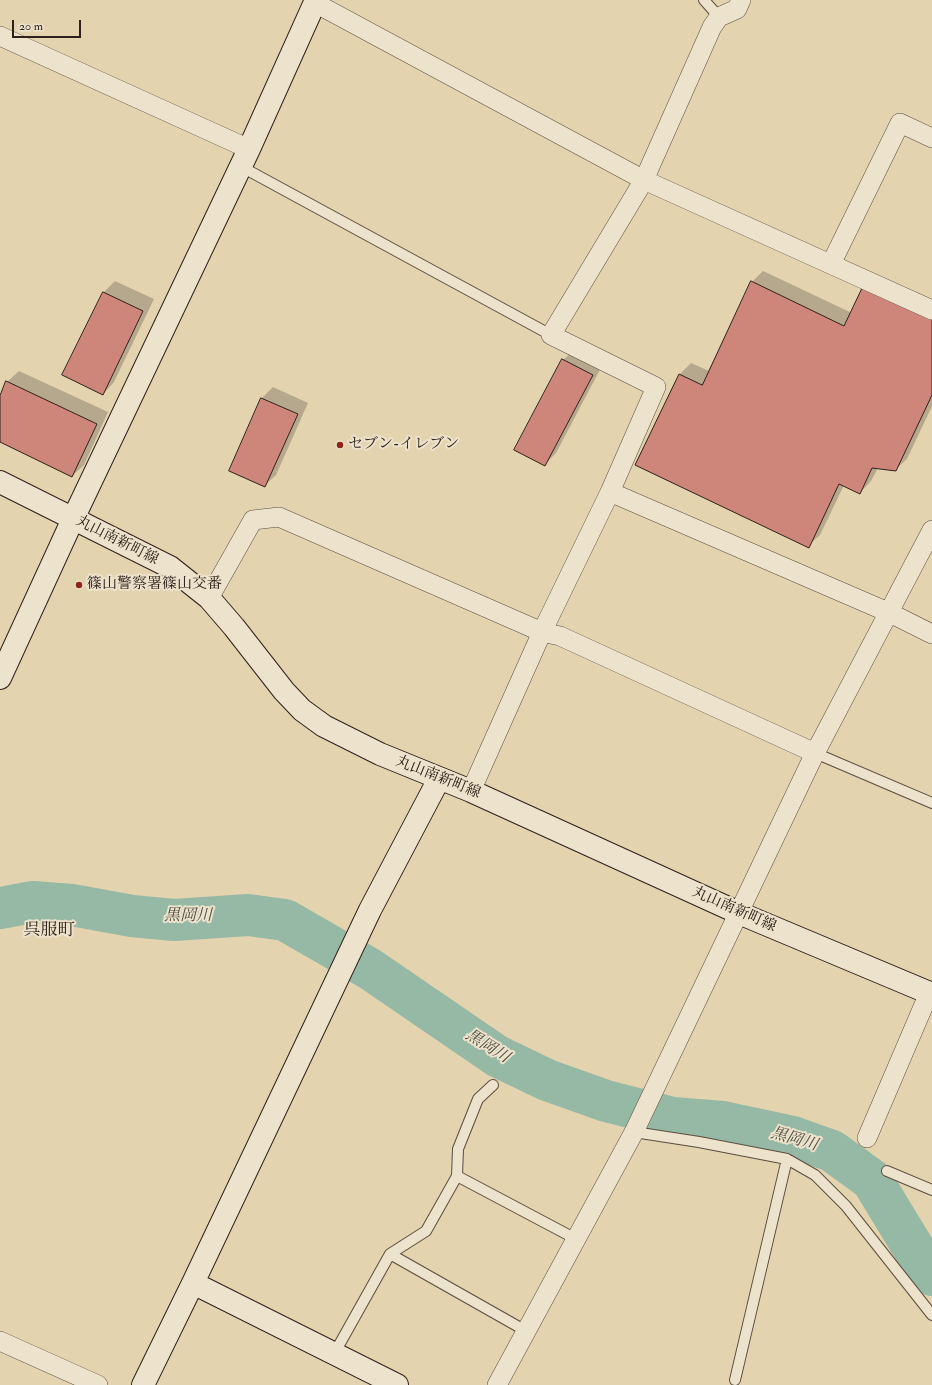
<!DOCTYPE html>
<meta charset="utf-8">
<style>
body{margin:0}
#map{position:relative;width:932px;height:1385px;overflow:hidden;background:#e3d3af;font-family:"IM FELL Double Pica",serif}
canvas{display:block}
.scale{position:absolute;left:12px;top:20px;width:69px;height:18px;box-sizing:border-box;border:2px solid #2e201a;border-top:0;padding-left:5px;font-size:12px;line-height:14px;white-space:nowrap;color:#2e201a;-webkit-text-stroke:3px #ede2cb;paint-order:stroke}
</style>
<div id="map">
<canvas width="932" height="1385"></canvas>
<div class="scale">20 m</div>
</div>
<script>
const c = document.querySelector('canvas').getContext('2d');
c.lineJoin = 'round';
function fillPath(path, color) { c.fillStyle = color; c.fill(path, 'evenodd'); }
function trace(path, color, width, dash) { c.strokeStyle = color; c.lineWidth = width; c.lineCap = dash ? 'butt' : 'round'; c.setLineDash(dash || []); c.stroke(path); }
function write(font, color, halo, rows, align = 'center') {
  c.font = font + ' "IM FELL Double Pica","Noto Serif JP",serif'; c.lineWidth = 4; c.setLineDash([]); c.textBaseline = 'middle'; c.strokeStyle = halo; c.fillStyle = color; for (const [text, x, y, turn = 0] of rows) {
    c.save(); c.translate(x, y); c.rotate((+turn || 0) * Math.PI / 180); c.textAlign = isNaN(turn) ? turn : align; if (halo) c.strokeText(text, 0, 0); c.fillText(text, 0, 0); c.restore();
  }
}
fillPath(new Path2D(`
 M763 271 852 313 932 303V406L907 459 895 470 878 468 871 481 860 493 844 485 820 535 808 546 637 464 680 374 691 363 709 371 752 282Z
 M115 281 154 299 114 382 103 394 64 375 104 292Z
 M575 349 603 364 556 453 544 465 563 360Z
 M19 371 108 412 84 465 72 476 0 441V399L7 382Z
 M273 387 308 403 276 475 264 486 262 398Z`), '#0003');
trace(new Path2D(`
 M0 908 33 902 72 905 132 916 174 920 248 915 285 920 370 969 497 1056 547 1080 606 1101 673 1118 723 1122 793 1137 832 1151 872 1180 923 1264 932 1275`), '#96b9a6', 42);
const building = new Path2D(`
 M751 281 844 326 863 286 932 319V395L896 471 872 468 860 494 839 484 809 548 635 465 679 374 702 385Z
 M103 292 143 311 103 395 62 375Z
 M562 359 593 375 545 466 514 450Z
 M6 381 97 424 72 477 0 442V396Z
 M261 398 298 414 265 487 229 471Z`);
fillPath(building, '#cf867a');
trace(building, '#2e201a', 1);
const lane = new Path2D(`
 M704 0 719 17
 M240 166 551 335
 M815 753 932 803
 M634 1132 699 1142 787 1159 815 1175 846 1206 932 1315
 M887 1171 932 1190
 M457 1176 576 1239
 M390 1254 526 1331
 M334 1354 390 1254 426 1231 457 1176 458 1149 478 1099 493 1085
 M735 1380 787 1159`);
const street = new Path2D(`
 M315 3 644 180 932 310
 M0 36 249 149
 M831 264 900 123 932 138
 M610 492 890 613 932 634
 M209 598 253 520 279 517 542 632 560 636 815 753
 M471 791 542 632 610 492 656 387 551 335 644 180 712 27 719 17 737 9 741 0
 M867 1138 929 993
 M0 1341 98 1385
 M497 1385 634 1132 815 753 932 530`);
const secondary = new Path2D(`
 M0 482 170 567 209 598 234 627 284 691 302 710 324 726 380 754 471 791 739 913 932 994
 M0 678 73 519 249 149 316 0
 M193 1283 397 1385
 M143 1385 193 1283 370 910 439 779`);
trace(lane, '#5b4d3f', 12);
trace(street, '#5b4d3f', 20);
trace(secondary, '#2e201a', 24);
trace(lane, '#ede2cb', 10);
trace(street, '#ede2cb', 19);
trace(secondary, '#ede2cb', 22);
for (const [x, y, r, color] of [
 [340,445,4,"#8f2418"],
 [79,585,4,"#8f2418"]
]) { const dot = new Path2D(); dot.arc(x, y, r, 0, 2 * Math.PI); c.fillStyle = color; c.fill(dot); trace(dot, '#ede2cb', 1.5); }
write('15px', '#2e201a', '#ede2cb', [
 ["セブン-イレブン",348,445],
 ["篠山警察署篠山交番",87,585]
], 'left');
write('15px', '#2e201a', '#ede2cb', [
 ["丸山南新町線",117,541,27],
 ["丸山南新町線",438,778,22],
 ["丸山南新町線",734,910,24]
]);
write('italic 16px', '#4d4e44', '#ede2cb', [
 ["黒岡川",188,917],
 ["黒岡川",487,1047,32],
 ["黒岡川",794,1140,16]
]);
write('17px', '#2e201a', '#ede2cb', [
 ["呉服町",49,931]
]);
</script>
